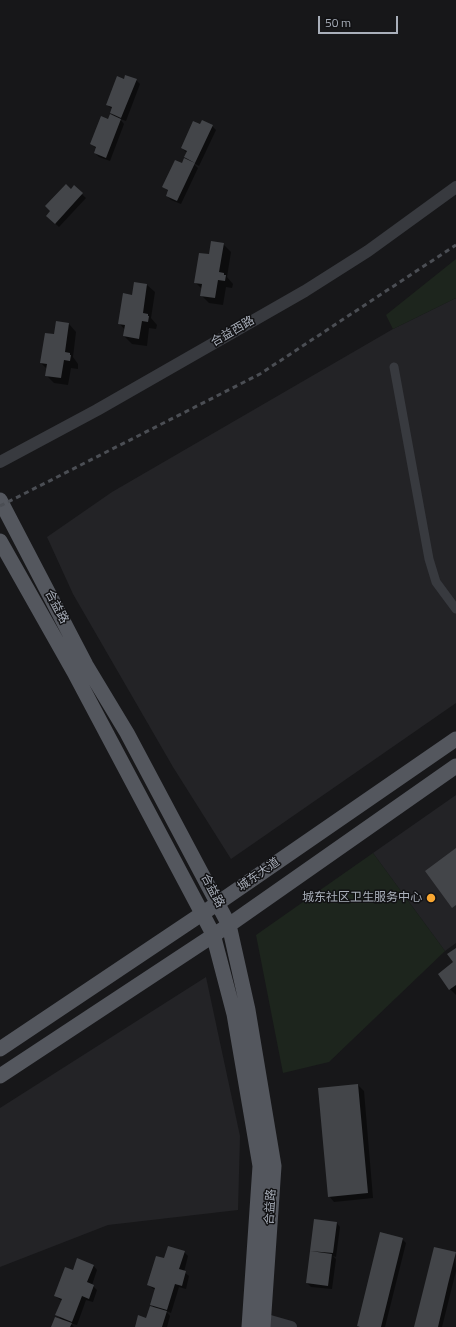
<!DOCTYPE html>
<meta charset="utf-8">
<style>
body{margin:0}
#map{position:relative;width:456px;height:1327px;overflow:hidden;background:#171719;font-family:"Titillium Web",sans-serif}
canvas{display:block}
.scale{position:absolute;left:318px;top:16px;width:80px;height:18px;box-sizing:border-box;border:2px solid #a9afba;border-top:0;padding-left:5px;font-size:12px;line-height:14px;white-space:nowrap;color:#a9afba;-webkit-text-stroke:3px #121214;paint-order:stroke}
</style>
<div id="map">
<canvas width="456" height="1327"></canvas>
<div class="scale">50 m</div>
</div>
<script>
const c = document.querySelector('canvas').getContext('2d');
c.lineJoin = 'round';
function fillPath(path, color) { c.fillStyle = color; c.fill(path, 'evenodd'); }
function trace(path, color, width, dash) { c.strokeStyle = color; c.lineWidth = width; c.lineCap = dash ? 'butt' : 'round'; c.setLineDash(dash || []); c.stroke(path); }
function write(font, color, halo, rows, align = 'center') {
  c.font = font + ' "Titillium Web","Noto Sans SC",sans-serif'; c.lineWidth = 3; c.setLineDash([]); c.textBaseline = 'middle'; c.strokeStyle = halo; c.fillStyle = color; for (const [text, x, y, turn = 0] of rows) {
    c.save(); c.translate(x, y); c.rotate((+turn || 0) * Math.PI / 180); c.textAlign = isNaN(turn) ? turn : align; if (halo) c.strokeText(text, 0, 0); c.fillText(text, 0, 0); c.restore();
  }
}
fillPath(new Path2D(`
 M456 298V703L231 859 173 767 73 594 47 537 112 492 393 329Z
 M456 795V943L445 951 373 853Z
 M206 977 240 1136 238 1210 108 1225 0 1267V1108Z`), '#232326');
fillPath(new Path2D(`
 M456 259V298L393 329 386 315Z
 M373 853 445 951 329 1062 283 1073 256 935Z`), '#1d251d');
fillPath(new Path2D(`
 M124 80H136L140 84 126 121 120 119 124 124 110 161 99 157 95 153 97 149 91 144 108 120 116 118 111 113 112 109 107 105Z
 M200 125 212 126 216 130 199 166 193 163 198 168 181 204 171 200 167 196 169 192 164 187 182 164 190 162 185 157 187 153 182 148Z
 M74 187 86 198 59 227 47 216Z
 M223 244 231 252 227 277 233 284 232 288 226 287 223 305 209 303 201 295 202 289 195 282 209 255Z
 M147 285 155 292 151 318 157 325 156 329 149 328 147 346 132 344 124 336 125 330 119 323 133 296Z
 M69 324 76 332 73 357 78 364V369L71 368 68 385 54 383 46 375 47 369 41 363 55 336Z
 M456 949V995L450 989Z
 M358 1085 364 1091 373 1198 334 1202 329 1196Z
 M336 1222 340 1227 336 1257 333 1256 336 1259 332 1289 311 1287 307 1283 314 1253 311 1250Z
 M402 1239 406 1243 385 1327H359L358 1326Z
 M184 1252 188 1256 184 1272 189 1276 186 1289 179 1287 171 1313 166 1311 170 1316 167 1327H136L147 1319 155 1309 151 1304 155 1290 148 1285 165 1259Z
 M455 1253 456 1271 442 1327H415Z
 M93 1265 97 1270 92 1285 97 1290 93 1302 86 1300 77 1325 70 1323 74 1327H52L62 1320 57 1315 62 1301 55 1296 74 1271Z`), '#0007');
fillPath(new Path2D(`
 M125 75 137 79 121 118 110 113 112 107 106 105 117 76 124 79Z
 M110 114 121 119 106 158 94 153 96 147 90 144 101 116 108 119Z
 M202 120 213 125 195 163 184 157 187 151 181 148 193 121 200 124Z
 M184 158 195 163 177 201 166 196 168 190 162 187 175 160 182 163Z
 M66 184 71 189 74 185 83 193 55 224 46 216 50 211 45 206Z
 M211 241 224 243 219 272 224 273V275H226L225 281 218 280 215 298 200 296 202 284 194 283 199 253 209 254Z
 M134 282 147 284 143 313 148 314V316H149L148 322 142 321 139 339 123 336 125 325 118 324 123 293 132 295Z
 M56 321 69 323 65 352 70 353V355H71L70 361 64 360 61 378 45 376 47 364 40 363 45 333 54 334Z
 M456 848V905L452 908 425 871Z
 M456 948V985L449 990 438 974 453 962 447 954Z
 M358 1084 368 1193 328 1197 318 1088Z
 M314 1219 337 1222 333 1253 310 1251Z
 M380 1232 403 1238 381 1327H360L357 1326Z
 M168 1246 185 1251 179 1269 186 1271 182 1286 175 1284 167 1310 150 1305 155 1288 147 1285 156 1256 164 1258Z
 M434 1247 456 1252 448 1284 438 1327H414Z
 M310 1251 332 1254 328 1286 306 1283Z
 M77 1258 94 1265 87 1282 94 1285 89 1299 82 1296 72 1322 55 1315 62 1299 54 1296 65 1267 73 1270Z
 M150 1306 167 1311 162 1327H135L138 1315 146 1318Z
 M55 1317 72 1323 70 1327H51Z`), '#434549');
trace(new Path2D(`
 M394 367 429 559 436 582 456 609`), '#383a3f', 9);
trace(new Path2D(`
 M0 462 97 410 305 291 368 251 456 187
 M256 1317 291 1327`), '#383a3f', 12);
trace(new Path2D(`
 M0 500 86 665 127 733 229 925 248 1010 274 1166 263 1327
 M0 541 74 672 213 934 234 1014 260 1166 249 1327
 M0 1049 218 903 456 739
 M0 1076 229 925 456 766`), '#54575e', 15);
trace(new Path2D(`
 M0 506 260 374 456 245`), '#4b4e54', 3, [5, 4]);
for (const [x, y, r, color] of [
 [431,898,5,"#f8a631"]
]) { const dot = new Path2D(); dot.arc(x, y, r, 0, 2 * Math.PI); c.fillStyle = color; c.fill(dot); trace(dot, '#121214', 1.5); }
write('12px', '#a9afba', '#121214', [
 ["合益西路",233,332,-30],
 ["合益路",56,607,62],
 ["城东大道",259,875,-35],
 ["合益路",212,891,62],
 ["合益路",271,1207,-86]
]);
write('12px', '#a9afba', '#121214', [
 ["城东社区卫生服务中心",422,898]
], 'right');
</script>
